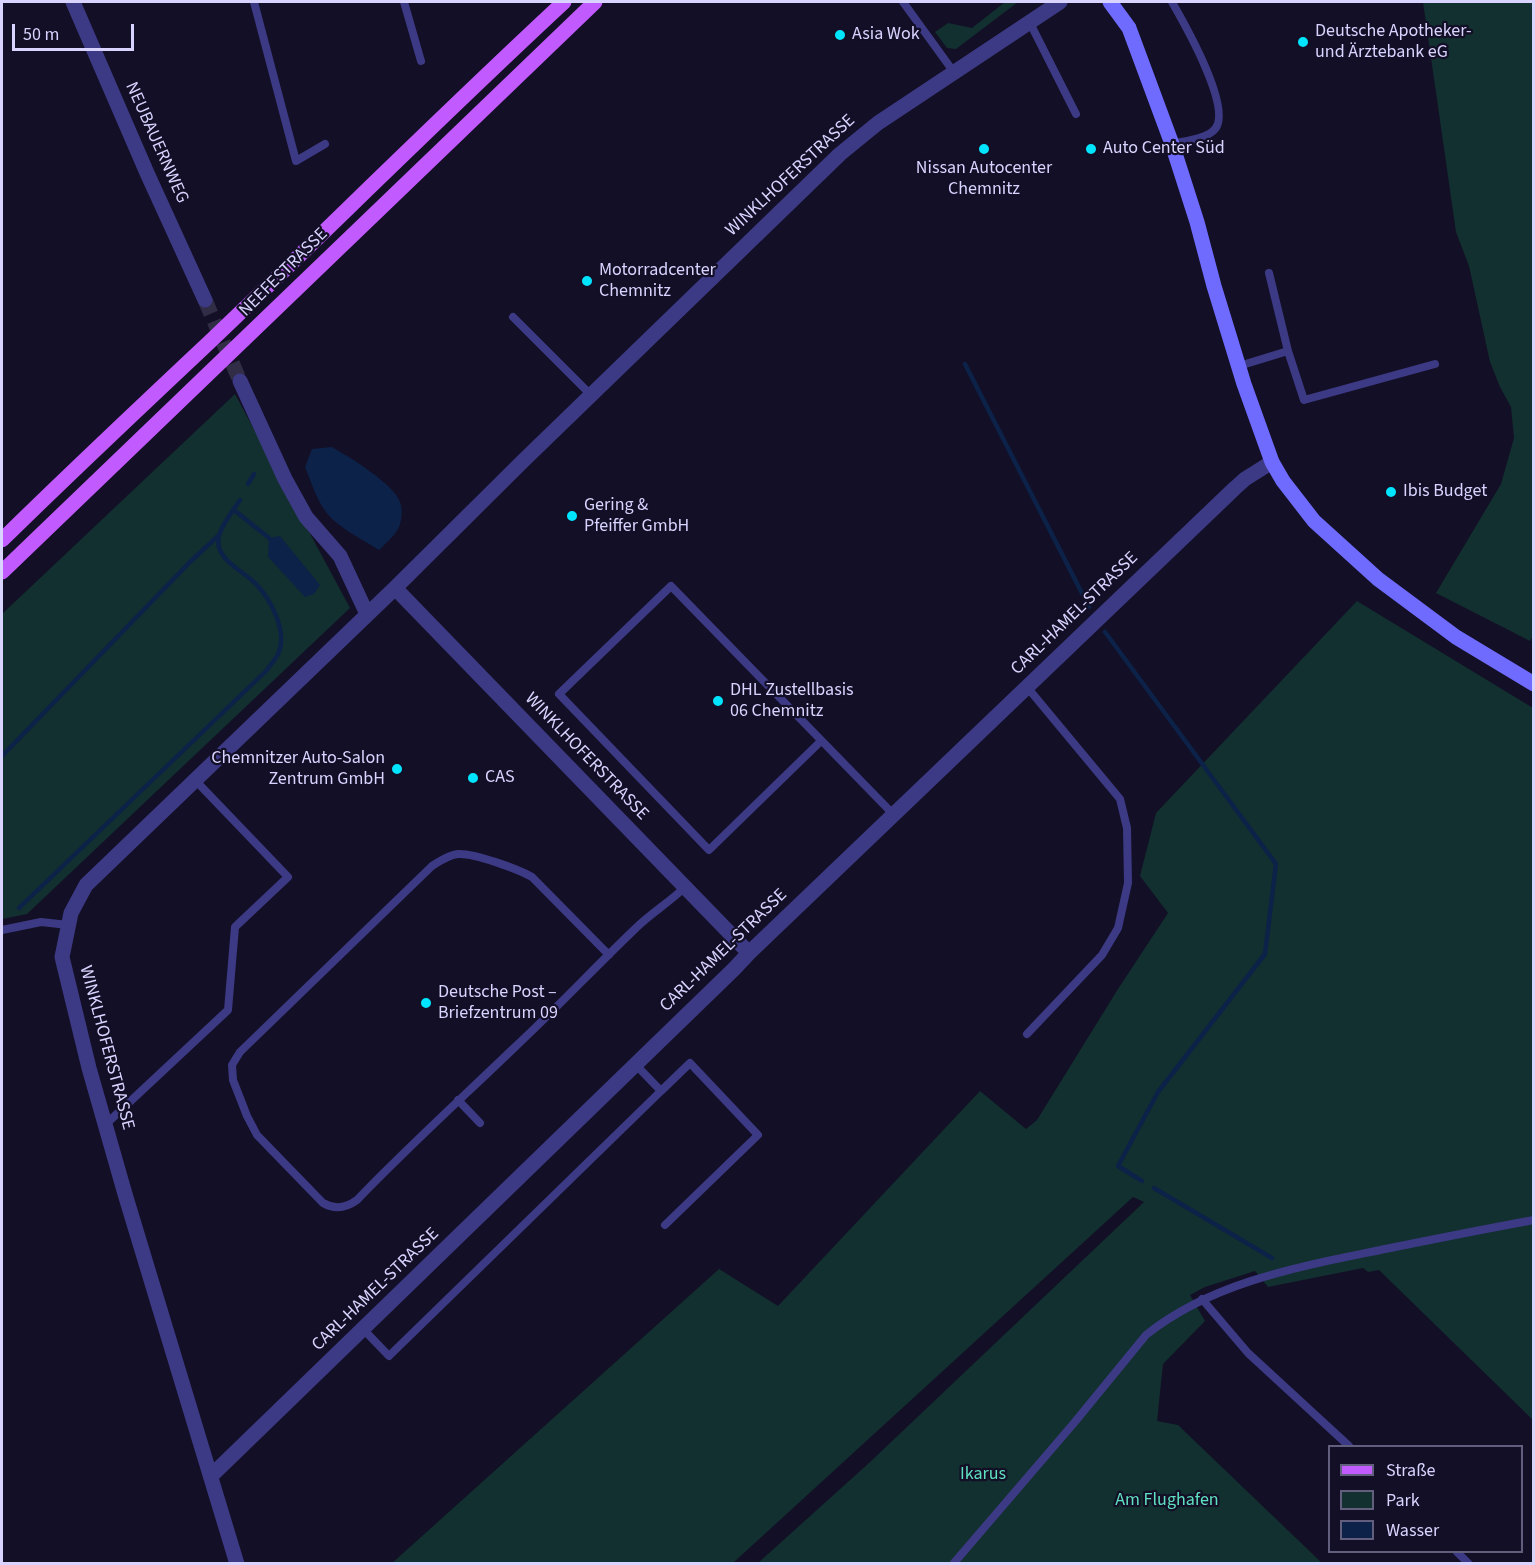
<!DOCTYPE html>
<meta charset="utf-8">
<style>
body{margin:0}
#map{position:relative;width:1535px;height:1565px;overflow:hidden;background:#130f26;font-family:"Source Sans 3",sans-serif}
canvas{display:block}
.frame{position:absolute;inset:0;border:3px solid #d9d4ff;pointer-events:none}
.legend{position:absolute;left:1328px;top:1445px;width:195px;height:108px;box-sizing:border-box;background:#130f26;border:2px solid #625e7d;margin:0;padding:8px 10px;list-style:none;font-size:18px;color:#d9d4ff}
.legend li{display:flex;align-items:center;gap:12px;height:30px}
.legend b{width:30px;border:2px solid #625e7d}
.scale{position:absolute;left:12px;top:24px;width:122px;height:27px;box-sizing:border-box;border:3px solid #d9d4ff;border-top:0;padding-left:8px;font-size:18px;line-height:21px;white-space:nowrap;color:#d9d4ff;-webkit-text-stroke:4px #130f26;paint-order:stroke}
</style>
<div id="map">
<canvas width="1535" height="1565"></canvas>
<div class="frame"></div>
<ul class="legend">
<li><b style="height:8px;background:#c25bff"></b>Straße</li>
<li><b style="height:16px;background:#12302f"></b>Park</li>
<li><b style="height:16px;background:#0c2248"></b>Wasser</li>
</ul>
<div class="scale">50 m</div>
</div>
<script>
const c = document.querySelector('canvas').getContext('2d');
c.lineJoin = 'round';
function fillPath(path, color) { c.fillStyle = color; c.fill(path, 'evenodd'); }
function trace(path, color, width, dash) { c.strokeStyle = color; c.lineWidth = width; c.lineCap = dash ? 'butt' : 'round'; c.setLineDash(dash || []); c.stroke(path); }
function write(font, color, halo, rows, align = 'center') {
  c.font = font + ' "Source Sans 3",sans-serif'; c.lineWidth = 4.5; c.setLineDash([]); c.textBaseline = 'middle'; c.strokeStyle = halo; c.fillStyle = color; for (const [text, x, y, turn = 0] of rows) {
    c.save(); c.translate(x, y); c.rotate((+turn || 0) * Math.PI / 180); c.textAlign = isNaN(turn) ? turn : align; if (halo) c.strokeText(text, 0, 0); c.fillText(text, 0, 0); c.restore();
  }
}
fillPath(new Path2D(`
 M1005 2H1018L956 49 947 48 935 32 948 23 972 28Z
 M1423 2H1533L1534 634 1530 641 1436 593 1501 484 1514 438 1511 407 1500 387 1490 362 1469 266 1456 232Z
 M235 394 350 608 27 914 2 919V614Z
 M1357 601 1533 708V1420L1379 1270 1368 1272 1363 1268 1268 1287 1255 1271 1205 1287 1190 1295 1205 1321 1163 1364 1157 1421 1178 1425 1322 1563H758L869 1463 1144 1202 1133 1197 733 1563 391 1564 719 1269 778 1306 980 1091 1026 1129 1037 1120 1118 989 1168 913 1140 876 1156 813Z`), '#12302f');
fillPath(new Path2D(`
 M332 447C348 456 394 484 400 502 402 506 402 516 401 520 399 533 388 541 379 550 363 540 345 531 331 518 318 505 312 484 305 467L312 449Z
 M280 536 320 585 314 594 305 597 268 557 269 538Z`), '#0c2248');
trace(new Path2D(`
 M965 364 1089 607
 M248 484 254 474
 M234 510 269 538
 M1105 632 1276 864 1265 954 1158 1092 1118 1166 1142 1181
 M2 756 190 562 218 536
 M19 908 266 671C270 665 277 658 279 652 287 630 271 600 256 584 244 571 213 559 219 536 221 526 234 509 240 500
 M1154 1188 1272 1258`), '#0c2248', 4.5);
trace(new Path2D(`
 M205 300 240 381`), '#312d47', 15, [15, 8]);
trace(new Path2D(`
 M254 2 296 161 325 144
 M404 2 421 61
 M903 2 953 71
 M1172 2C1184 23 1233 108 1215 129 1207 139 1184 141 1172 144
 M1029 21 1076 114
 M1269 273 1288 351 1304 400 1435 364
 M513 317 591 395
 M1239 366 1288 351
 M821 741 709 850 559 694 671 586 894 815
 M2 930 41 922 68 925
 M609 955 532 877C518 869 474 853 458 854 448 855 440 861 432 866L240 1052 232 1065 233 1080 247 1116 257 1135 323 1203C335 1210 346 1208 357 1200 408 1147 462 1098 515 1047 557 1008 595 967 636 928 651 913 670 902 685 887
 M1027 1034 1102 955 1118 928 1128 883 1127 828 1120 799 1027 687
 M661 1091 690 1063 758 1135 665 1225
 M458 1100 480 1123
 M105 1125 228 1010 235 927 288 877 195 780
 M1202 1299 1248 1353 1349 1446
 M363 1329 389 1356 661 1091 636 1065
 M1457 1552 1469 1564
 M953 1564 1074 1423 1146 1335C1213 1281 1303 1266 1385 1249 1435 1239 1484 1229 1534 1220`), '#3d3a85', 8);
trace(new Path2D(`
 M73 2 147 173 205 300
 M240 381 285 479 306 517 340 556 367 614
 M395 588 749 953
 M211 1476 734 969 749 953 1235 488 1245 479 1272 462
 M237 1564 125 1194 89 1068 62 957 71 913 86 885 395 588 524 460 840 154 878 123 1060 2`), '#3d3a85', 15);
trace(new Path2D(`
 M1110 2 1129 28 1172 144 1197 222 1214 286 1244 384 1272 462 1283 481 1314 521 1378 579 1456 637 1534 684`), '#6f6bff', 15);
trace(new Path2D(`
 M2 540C67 476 134 413 201 350 323 234 441 116 564 2
 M2 572 595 2`), '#c25bff', 15);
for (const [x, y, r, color] of [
 [840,35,6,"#00e5ff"],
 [1303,42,6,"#00e5ff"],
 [984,149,6,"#00e5ff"],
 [1091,149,6,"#00e5ff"],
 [587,281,6,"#00e5ff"],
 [1391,492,6,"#00e5ff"],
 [572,516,6,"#00e5ff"],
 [718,701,6,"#00e5ff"],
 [397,769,6,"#00e5ff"],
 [473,778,6,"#00e5ff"],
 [426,1003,6,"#00e5ff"]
]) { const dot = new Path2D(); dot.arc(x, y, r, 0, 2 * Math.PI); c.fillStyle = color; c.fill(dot); trace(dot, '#130f26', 2); }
write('18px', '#d9d4ff', '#130f26', [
 ["Deutsche Apotheker-",1315,32],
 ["und Ärztebank eG",1315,53],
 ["Asia Wok",852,35],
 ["Auto Center Süd",1103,149],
 ["Nissan Autocenter",984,169,"center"],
 ["Chemnitz",984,190,"center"],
 ["Motorradcenter",599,271],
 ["Chemnitz",599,292],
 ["Ibis Budget",1403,492],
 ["Gering &",584,506],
 ["Pfeiffer GmbH",584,527],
 ["DHL Zustellbasis",730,691],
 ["06 Chemnitz",730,712],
 ["Chemnitzer Auto-Salon",385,759,"right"],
 ["Zentrum GmbH",385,780,"right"],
 ["CAS",485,778],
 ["Deutsche Post –",438,993],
 ["Briefzentrum 09",438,1014]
], 'left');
write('18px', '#d9d4ff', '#130f26', [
 ["NEUBAUERNWEG",156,143,66],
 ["WINKLHOFERSTRASSE",791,176,-43],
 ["NEEFESTRASSE",284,273,-45],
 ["CARL-HAMEL-STRASSE",1075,614,-44],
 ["WINKLHOFERSTRASSE",586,757,46],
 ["CARL-HAMEL-STRASSE",724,951,-44],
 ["WINKLHOFERSTRASSE",106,1048,75],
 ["CARL-HAMEL-STRASSE",376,1290,-44]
]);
write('18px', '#5fe0c0', '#130f26', [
 ["Ikarus",983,1475],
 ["Am Flughafen",1167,1501]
]);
</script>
